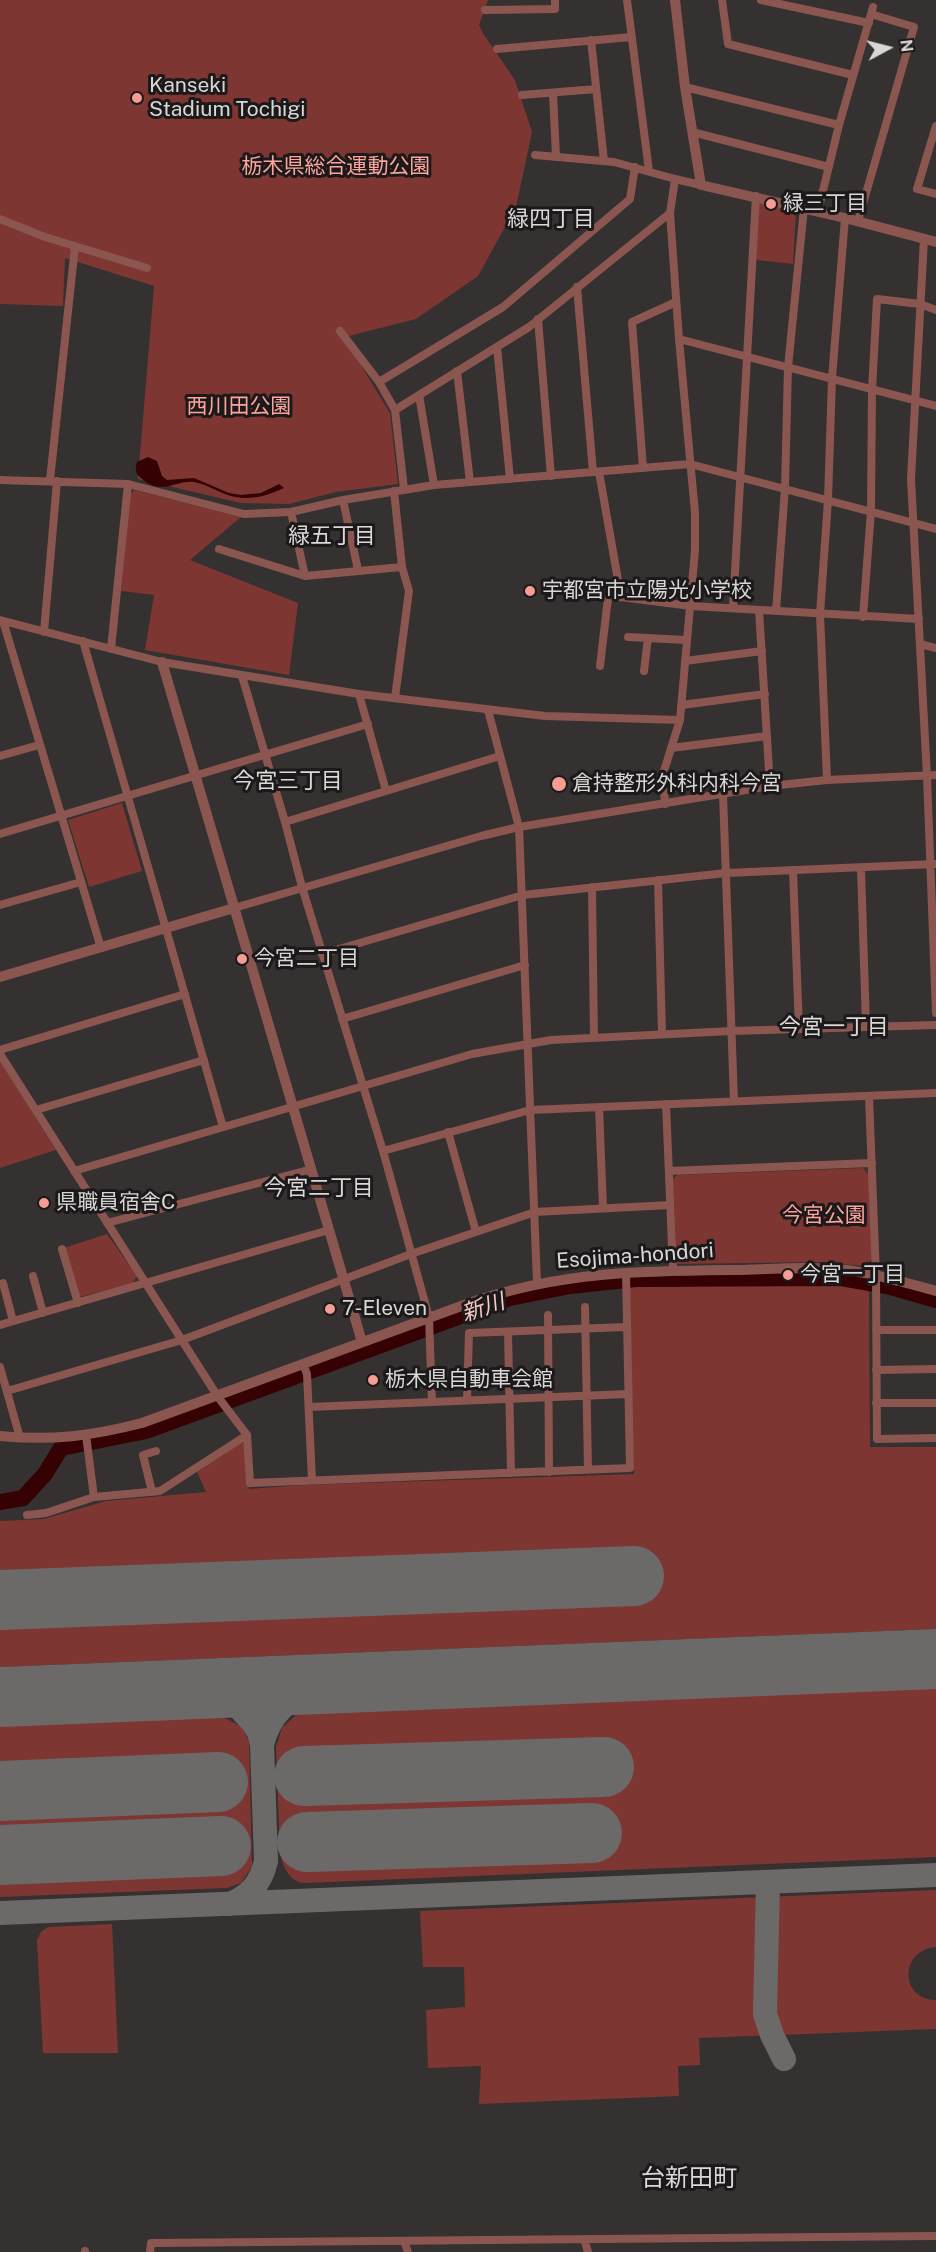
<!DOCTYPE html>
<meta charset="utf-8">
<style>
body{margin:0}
#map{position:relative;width:936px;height:2252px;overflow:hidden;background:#343130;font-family:"Public Sans",sans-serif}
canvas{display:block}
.north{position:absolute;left:858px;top:18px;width:60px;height:60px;-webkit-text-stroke:4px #1b1919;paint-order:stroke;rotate:83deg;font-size:16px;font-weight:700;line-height:24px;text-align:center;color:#d9d7d6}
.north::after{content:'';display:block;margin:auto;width:21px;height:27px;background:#d9d7d6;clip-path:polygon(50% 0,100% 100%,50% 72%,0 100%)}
</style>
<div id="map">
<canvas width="936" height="2252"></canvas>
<div class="north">N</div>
</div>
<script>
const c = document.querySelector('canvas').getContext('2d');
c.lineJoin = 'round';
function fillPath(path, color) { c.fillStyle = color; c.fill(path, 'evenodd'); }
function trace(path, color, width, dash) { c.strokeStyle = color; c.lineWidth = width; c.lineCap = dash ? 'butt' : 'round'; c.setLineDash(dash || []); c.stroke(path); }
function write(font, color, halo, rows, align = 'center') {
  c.font = font + ' "Public Sans","Noto Sans JP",sans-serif'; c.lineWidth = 6; c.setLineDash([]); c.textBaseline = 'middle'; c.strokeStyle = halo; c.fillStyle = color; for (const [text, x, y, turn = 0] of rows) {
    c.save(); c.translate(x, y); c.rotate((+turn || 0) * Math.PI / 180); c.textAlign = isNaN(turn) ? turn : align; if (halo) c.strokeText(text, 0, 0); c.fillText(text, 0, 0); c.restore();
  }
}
fillPath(new Path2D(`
 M0 0H488L479 25 484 35 515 80 532 132 516 207 478 276 416 319 341 338 345 339 390 413 398 484 336 492 289 504 241 503 138 479 154 286 65 258 63 306 0 304Z
 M758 201 796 211 793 264 756 260Z
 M134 490 241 517 190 560 298 603 289 675 145 650 154 595 121 591 130 495Z
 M122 803 142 871 89 887 68 820Z
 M0 1061 56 1150 0 1168Z
 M863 1168 869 1175 872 1259 865 1266 818 1262 677 1264 673 1179 677 1175Z
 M107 1234 137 1276 133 1283 79 1297 64 1248Z
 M632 1283 858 1284 866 1288 869 1293 870 1447H936V1629L0 1667V1521L44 1519 106 1501 206 1492 197 1472 241 1443H244L249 1489 304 1485 634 1474 628 1289Z
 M936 1688V1857L304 1883C289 1882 283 1866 280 1853L276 1747 282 1728 297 1714Z
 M223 1717 242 1727 249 1741 252 1866 241 1883 227 1888 0 1897V1726Z
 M936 1890V1947C899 1950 900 2000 936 2000V2029L699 2038 700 2065 678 2066 679 2096 479 2104 481 2066 428 2068 426 2010 465 2007 464 1967H423L420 1911Z
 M112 1924 118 2053H43L37 1940 41 1932 48 1927Z`), '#7e3632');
fillPath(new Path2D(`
 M148 457 157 461 162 476 167 480 194 478 229 493 241 495 261 493 279 484 284 488C265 497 245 502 225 494 215 490 205 484 194 482 177 479 161 497 141 478 135 473 135 469 137 462Z`), '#350103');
trace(new Path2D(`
 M0 1502 23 1498 45 1474 61 1448 146 1431 510 1298 570 1286 636 1279 841 1278 887 1286 936 1300`), '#350103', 16);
trace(new Path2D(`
 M213 1688 231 1699 253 1723 259 1732 262 1745 266 1861C261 1883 250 1896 230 1904
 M262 1745C269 1713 292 1694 322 1684
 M768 1882 765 2014 772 2035 784 2059
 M0 1913 936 1875`), '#6c6a69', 24);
trace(new Path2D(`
 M0 1600 634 1576
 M0 1697 936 1659
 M304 1776 604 1767
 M0 1791 218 1782
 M307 1842 592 1833
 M0 1855 221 1846`), '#6c6a69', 60);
trace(new Path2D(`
 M627 0 649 171
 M722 0 728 44 853 75
 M761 0 869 23
 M485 10 555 9V0
 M591 40 604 161
 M497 49 631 37
 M685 87 839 125
 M553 93 556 157
 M522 95 596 89
 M936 126 917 189 936 194
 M692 132 829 167
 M535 155 614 162 675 179
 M818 211 839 125 873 7
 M0 219 45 237 147 268
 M858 221 914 27 871 14
 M924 239 911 479 927 776 936 1013
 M577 287 593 472
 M538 319 551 476
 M340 331 379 382 395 410 404 489
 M679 339 936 406
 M497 347 510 479
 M457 371 470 482
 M379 382 503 307 630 199 635 167
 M419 395 434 485
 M395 410 529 327 670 213
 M643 468 632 322 676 302
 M599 472 621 597 691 606 919 619
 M0 480 128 484 244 514 291 512 343 500 434 485 690 464 936 529
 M50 480 75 246
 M394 491 402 567 409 591 395 698
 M343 500 358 570
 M291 512 305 576
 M219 549 305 576 402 567
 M733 608 756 196
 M759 610 770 786
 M776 611 785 488 788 367 804 208
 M863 617 871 511 872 390 877 299 920 304 936 310
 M0 620 162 662 359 694 545 716 680 720
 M3 621 101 948
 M44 632 57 481
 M628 637 686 640
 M83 641 223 1127
 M920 644 936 648
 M111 649 128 484
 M685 661 762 651
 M600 666 608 598 621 597
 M644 671 648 638
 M242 676 285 822 302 887 383 1151 429 1317 432 1402
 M359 694 386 791
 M682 705 765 694
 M488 710 519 827 537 1283
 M671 748 767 736
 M0 756 39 745
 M827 780 820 614 828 500 832 378 845 218
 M723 794 734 1101
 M665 804 663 774 680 720 695 550V513L679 339 670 213 675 179 701 185
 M285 822 500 756
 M0 834 368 724
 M861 868 866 1026
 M793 870 799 1029
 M658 880 662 1034
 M592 887 594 1038
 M0 905 81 882
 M234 908 481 836 519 827 770 786 827 780 936 775
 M322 954 523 895 726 873 935 864
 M342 1019 525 965
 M0 1050 185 994
 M0 1054 218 1397 247 1435 250 1483 630 1468 626 1272
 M869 1096 876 1276 877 1439 936 1438
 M666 1104 673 1270
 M599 1107 603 1208
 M36 1110 204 1060
 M448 1132 476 1232
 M383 1151 530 1110 936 1093
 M74 1171 472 1054 551 1040 732 1031 936 1025
 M669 1171 872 1163
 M107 1223 312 1169
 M62 1249 78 1303
 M33 1276 43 1313
 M3 1283 13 1321
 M585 1307 588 1470
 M548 1315 549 1472
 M0 1325 329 1230
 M876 1330H936
 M508 1332 511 1473
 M303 1364 307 1374 312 1480
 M0 1367 20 1438
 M876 1370 936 1369
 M7 1391 182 1340 411 1254 535 1212 670 1205
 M467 1400 469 1333 626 1327
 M876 1403H936
 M309 1407 628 1394
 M86 1435 94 1497
 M152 1492 143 1455 156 1451
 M27 1515 46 1513 94 1497 160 1491 247 1435
 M584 2239 588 2252
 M404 2241 408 2252
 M85 2252V2251
 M150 2252 151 2243 936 2236`), '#8b5550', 8);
trace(new Path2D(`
 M675 0 685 87 701 185 845 218 936 242
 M162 662 362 1342
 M0 977 234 908
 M0 1436C53 1441 91 1436 142 1423L475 1301C565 1271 644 1271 737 1270 773 1269 811 1266 847 1270 877 1274 907 1283 936 1291`), '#8b5550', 10);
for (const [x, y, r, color] of [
 [137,98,6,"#f59c93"],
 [771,204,6,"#f59c93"],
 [530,591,6,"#f59c93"],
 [559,784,8,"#f59c93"],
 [242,959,6,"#f59c93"],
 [44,1203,6,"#f59c93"],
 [788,1275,6,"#f59c93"],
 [330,1309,6,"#f59c93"],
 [373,1380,6,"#f59c93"]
]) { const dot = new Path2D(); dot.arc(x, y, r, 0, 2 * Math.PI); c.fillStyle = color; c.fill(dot); trace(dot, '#1b1919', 2); }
write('21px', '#d9d7d6', '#1b1919', [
 ["Kanseki",149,86],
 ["Stadium Tochigi",149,110],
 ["緑三丁目",783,204],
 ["宇都宮市立陽光小学校",542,591],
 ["倉持整形外科内科今宮",572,784],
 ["今宮二丁目",254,959],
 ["県職員宿舎C",56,1203],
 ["今宮一丁目",800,1275],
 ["7-Eleven",342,1309],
 ["栃木県自動車会館",385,1380]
], 'left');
write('21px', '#fca39b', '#1b1919', [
 ["栃木県総合運動公園",336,167],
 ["西川田公園",239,407],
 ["今宮公園",824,1216]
]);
write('21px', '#d9d7d6', '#1b1919', [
 ["Esojima-hondori",635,1256,-4]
]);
write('22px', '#dcd8d7', '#1b1919', [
 ["緑四丁目",551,219],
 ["緑五丁目",332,536],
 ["今宮三丁目",288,781],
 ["今宮一丁目",834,1027],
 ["今宮二丁目",319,1188]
]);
write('italic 22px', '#f9cac5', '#1b1919', [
 ["新川",483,1308,-19]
]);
write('24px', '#dcd8d7', '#1b1919', [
 ["台新田町",689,2179]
]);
</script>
